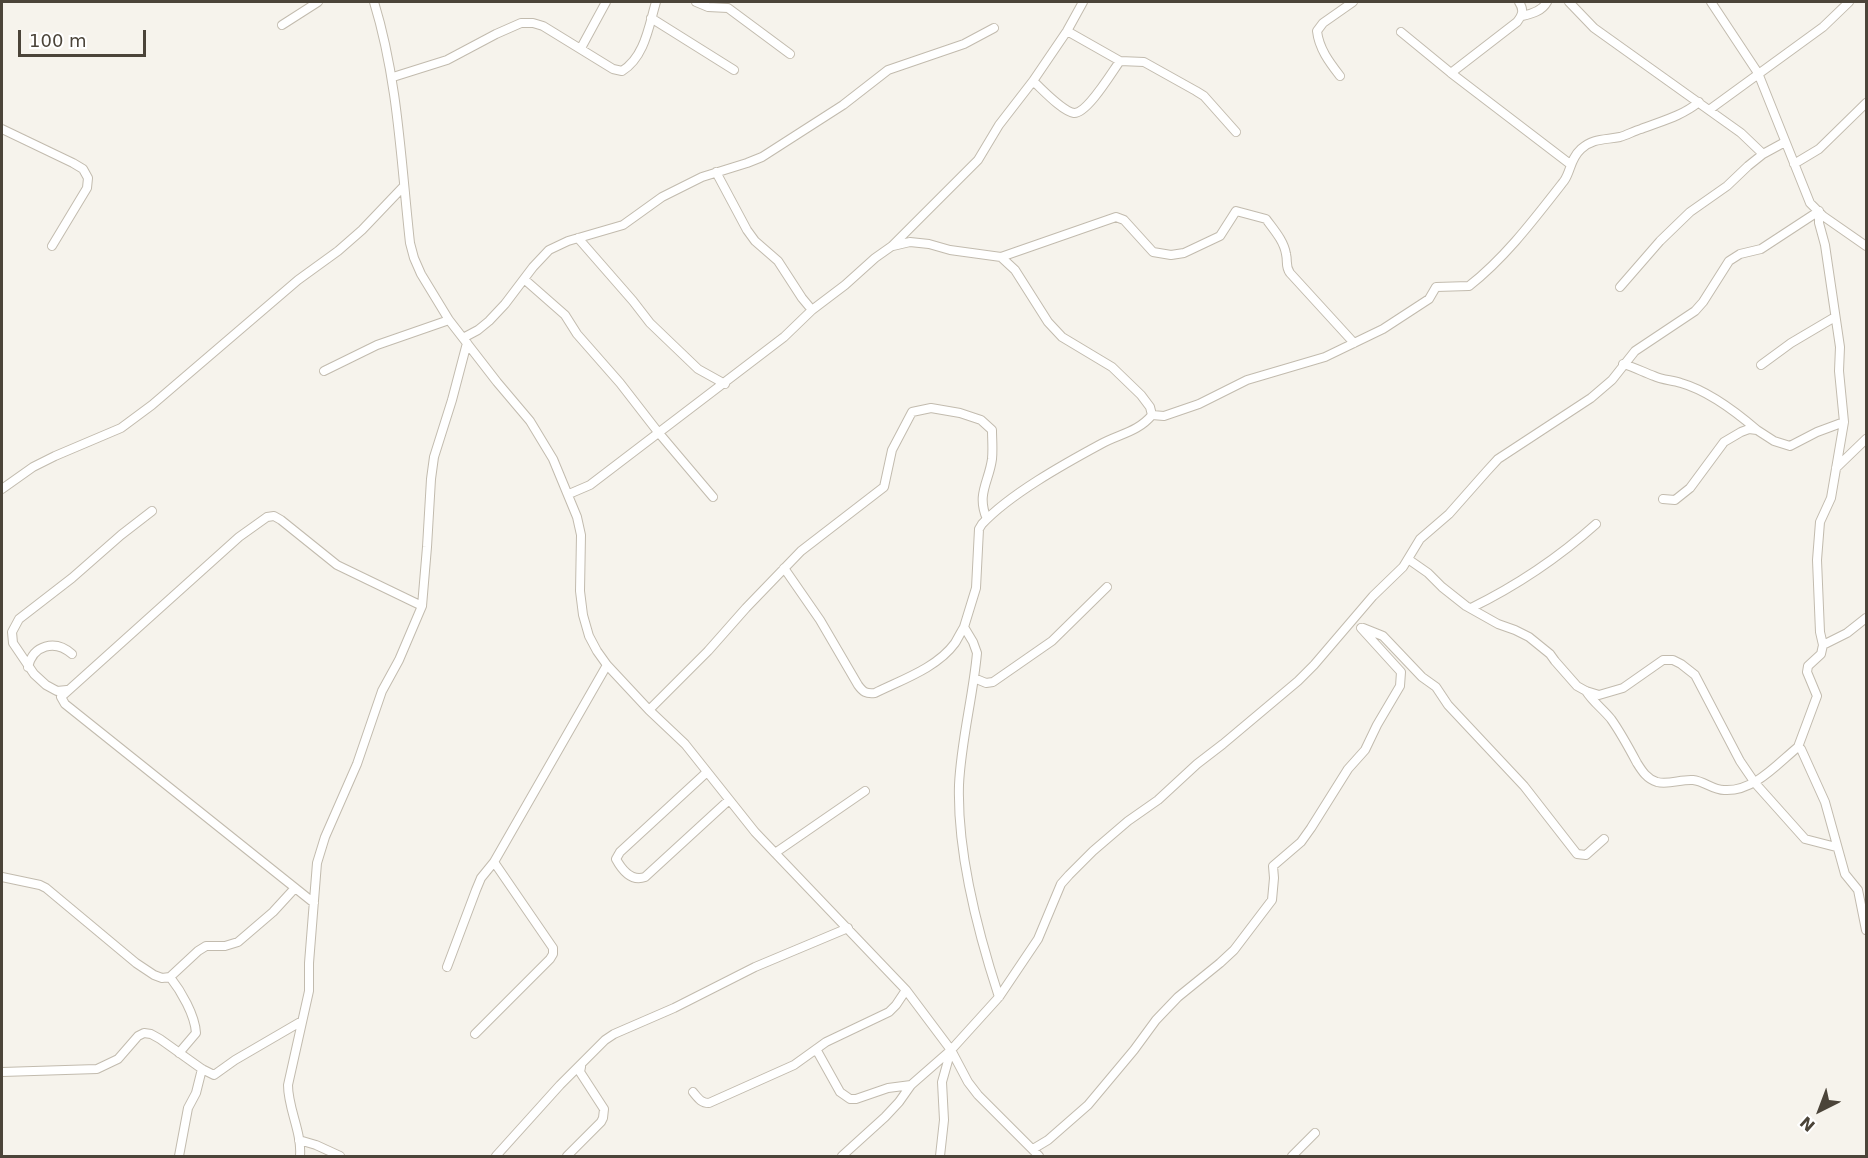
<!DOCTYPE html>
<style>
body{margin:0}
#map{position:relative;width:1868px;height:1158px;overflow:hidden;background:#f6f3ec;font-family:"DejaVu Sans",sans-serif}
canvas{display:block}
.frame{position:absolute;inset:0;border:3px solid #4b4439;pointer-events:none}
.north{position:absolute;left:1790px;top:1080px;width:60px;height:60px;-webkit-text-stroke:4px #fff;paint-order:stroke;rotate:222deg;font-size:16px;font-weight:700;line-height:24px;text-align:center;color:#4b4439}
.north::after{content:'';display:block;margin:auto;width:21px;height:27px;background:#4b4439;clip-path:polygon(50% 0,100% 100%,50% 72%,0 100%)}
.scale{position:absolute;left:18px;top:30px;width:128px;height:27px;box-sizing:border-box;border:3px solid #4b4439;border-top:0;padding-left:8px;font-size:18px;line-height:21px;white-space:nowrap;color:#4b4439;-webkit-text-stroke:4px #fff;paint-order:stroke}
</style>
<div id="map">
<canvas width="1868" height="1158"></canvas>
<div class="frame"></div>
<div class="north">N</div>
<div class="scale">100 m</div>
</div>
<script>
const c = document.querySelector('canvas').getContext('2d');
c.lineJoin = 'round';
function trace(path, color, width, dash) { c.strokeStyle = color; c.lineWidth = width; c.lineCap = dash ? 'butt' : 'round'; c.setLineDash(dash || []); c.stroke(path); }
const street = new Path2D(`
 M374 2C398 80 401 162 410 243L414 258 421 274 449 320 497 382 530 421 553 459 577 517 581 535 580 591 583 615 589 636 597 651 607 665 649 710 685 744 755 832 906 990 951 1050 968 1082 978 1095 1039 1156
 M696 2 708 7 728 8 790 54
 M1519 2C1524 10 1523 14 1517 22L1451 73 1570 164
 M1569 2 1594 28 1741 133 1763 154 1785 142
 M1711 2 1758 73 1810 203 1823 216 1866 246
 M1522 16C1532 14 1542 11 1547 2
 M651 18 734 70
 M282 25 318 2
 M1067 31 1120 61 1144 62 1196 91 1204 96 1236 132
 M1401 32 1451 73
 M581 48 606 2
 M1340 76C1330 63 1319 49 1317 31L1323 23 1353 2
 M393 77 447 60 496 34 521 23H533L543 26 613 69 622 71C645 57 649 25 656 2
 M1033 81C1043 90 1062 111 1074 113 1087 114 1112 72 1120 61
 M1709 110 1823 27 1849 2
 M2 129 73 163 83 169 88 178 87 188 52 246
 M1794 164 1819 149 1866 103
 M716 172 747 230 755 241 778 261 802 298 812 310
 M1819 211V223L1825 245 1840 347 1839 371 1844 422 1831 498 1820 522 1817 560 1820 632 1823 645 1821 654 1808 666 1807 672 1817 696 1798 747 1801 749 1825 802 1845 874 1858 890 1866 930
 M578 238 633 301 650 323 698 369 725 384
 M893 246 910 242 929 244 950 250 1001 257 1015 270 1048 322 1062 337 1112 367 1141 395 1150 407 1152 415
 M1001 257 1116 217 1124 220 1153 252 1171 255 1184 253 1220 236 1236 211 1266 219C1274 230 1284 241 1286 254 1288 262 1285 266 1290 273L1354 343
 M524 279 565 315 577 334 620 383 658 432 713 497
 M1620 287 1660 241 1690 212 1727 186 1748 166 1763 154
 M463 338 478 330 489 321 505 304 533 267 549 250 568 241 623 225 662 197 702 177 747 163 762 157 843 105 888 70 964 44 994 28
 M1623 364C1634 367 1643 372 1654 376 1662 380 1672 380 1681 383 1709 391 1735 411 1757 430
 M1761 365 1791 343 1835 317
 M324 371 377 345 449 320
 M1836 468 1866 439
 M2 489 33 467 55 456 121 428 152 405 298 280 338 251 362 230 404 186
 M569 494 590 485 784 337 812 310 845 285 875 258 892 246 978 160 999 125 1033 81 1067 31 1083 2
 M1663 499 1675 500 1690 488 1724 442 1741 432 1749 429 1757 430 1774 441 1790 446 1817 432 1844 422
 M1408 559 1428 573 1442 587 1466 606 1498 624 1515 630 1529 637 1550 654 1555 661 1577 686 1586 691 1599 695 1623 688 1663 660H1673L1681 664 1695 675 1740 761 1755 783 1805 839 1836 847
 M784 568 820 620 858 685C863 692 866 694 875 693 901 680 937 668 955 643 958 638 961 632 964 627
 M1471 608C1516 586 1558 558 1596 524
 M1363 628 1383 636 1422 677 1436 687 1448 705 1524 786 1577 854 1586 855 1604 839
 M1823 645 1847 633 1866 618
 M28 667C33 645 55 639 72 654
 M974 678 986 683 993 682 1052 641 1107 587
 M67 690 57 691 46 685 34 674 13 643 12 632 19 619 72 578 121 535 152 511
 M1586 691C1593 702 1603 709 1611 719 1621 733 1629 748 1637 763 1642 771 1647 779 1657 782 1669 785 1681 779 1693 780 1704 781 1713 790 1724 790 1754 792 1777 764 1798 747
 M649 710 708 651 746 608 801 551 884 487 892 450 912 412 931 408 960 413 981 420 992 430C992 439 993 449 992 459 989 482 976 494 987 519
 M707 772 620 852 616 859C622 870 631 882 645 877L729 800
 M775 853 865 791
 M2 877 40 885 46 888 136 963 154 975 162 978 170 977 198 951 206 946H225L238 942 273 912 295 888
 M314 903 65 704 61 697 239 537 267 517 274 516 281 520 337 565 422 606
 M447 967 476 890 481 878 494 862 607 665
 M170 977C181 991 195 1015 196 1033L179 1053
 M999 997C978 933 957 854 959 785 961 741 973 697 977 653L973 642 964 627 976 588 979 529 982 524C1010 494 1064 464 1101 444 1119 434 1138 432 1152 415L1164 416 1199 404 1247 380 1325 357 1383 329 1429 299 1436 287 1469 286C1506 257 1535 218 1564 181 1571 171 1570 159 1581 149 1593 138 1605 140 1620 137 1627 135 1634 131 1641 129 1662 121 1682 116 1699 102
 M475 1034 550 959 553 954V948L494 862
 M816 1049 840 1092 850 1099H856L888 1088 911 1085
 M2 1072 97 1069 118 1059 138 1036 144 1033 151 1034 160 1039 202 1069 214 1075 235 1060 302 1021
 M693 1092C698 1098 701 1103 709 1103L794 1065 826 1042 889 1012 896 1005 906 990
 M299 1140 316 1145 340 1156
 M1033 1149 1048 1140 1088 1105 1134 1050 1156 1020 1178 997 1220 963 1234 950 1272 900 1274 878 1273 866 1301 842 1311 828 1348 769 1365 750 1377 725 1400 686 1401 672 1361 628
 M179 1156 188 1108 196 1093 202 1069
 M300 1156C302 1132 288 1109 288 1085L309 991V963L317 863 325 837 357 764 382 691 399 660 422 606 427 547 431 479 434 457 452 400 467 343
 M496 1156 560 1085 605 1040 614 1034 674 1008 755 967 848 928
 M567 1156 601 1122 603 1118 604 1109 580 1072 581 1067
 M842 1156 885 1117 899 1102 911 1085 951 1050 999 997 1038 939 1061 884 1069 875 1093 851 1128 821 1158 800 1197 764 1223 744 1298 681 1314 665 1373 596 1403 567 1420 539 1449 514 1487 471 1498 459 1591 398 1612 380 1635 351 1695 311 1703 302 1729 261 1740 254 1761 249 1819 211
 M940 1156 944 1120 942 1082 951 1050
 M1292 1156 1315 1133`);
trace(street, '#c2bbae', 10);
trace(street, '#fff', 8);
</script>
